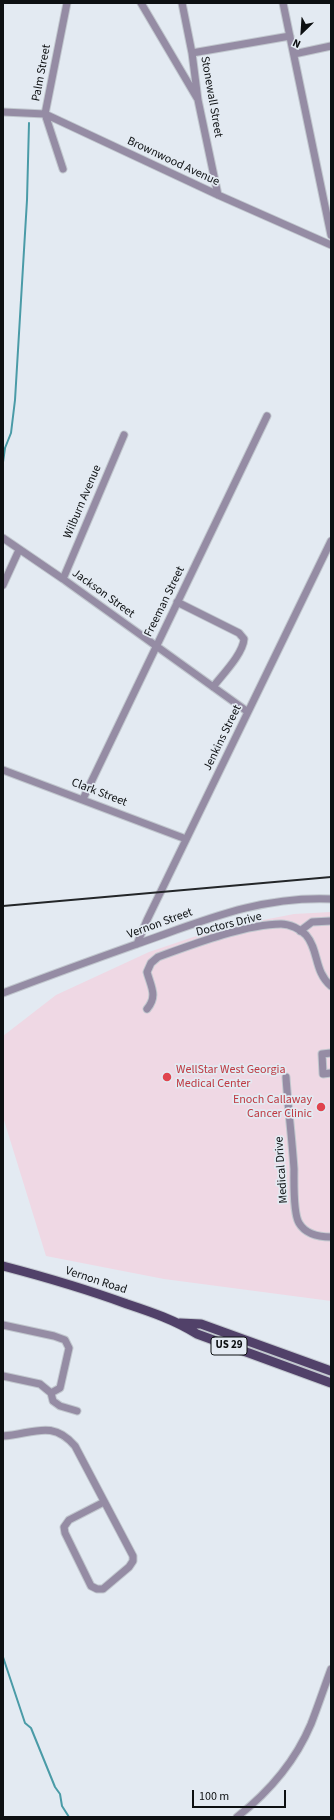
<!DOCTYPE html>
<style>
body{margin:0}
#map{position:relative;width:334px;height:1820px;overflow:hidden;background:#e3eaf2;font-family:"Source Sans 3",sans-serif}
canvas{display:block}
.frame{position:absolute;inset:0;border:4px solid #0d1012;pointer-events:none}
.north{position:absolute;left:282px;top:12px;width:40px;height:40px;-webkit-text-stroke:3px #e3eaf2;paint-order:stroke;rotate:205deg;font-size:11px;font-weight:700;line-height:16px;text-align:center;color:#0d1012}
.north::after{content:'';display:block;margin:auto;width:14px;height:18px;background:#0d1012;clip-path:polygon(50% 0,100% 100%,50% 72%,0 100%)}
.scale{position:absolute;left:192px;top:1790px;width:94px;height:18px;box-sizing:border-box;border:2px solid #0d1012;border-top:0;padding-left:5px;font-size:12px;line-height:14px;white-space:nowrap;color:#0d1012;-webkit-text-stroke:3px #e3eaf2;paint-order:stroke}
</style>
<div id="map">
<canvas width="334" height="1820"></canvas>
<div class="frame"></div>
<div class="north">N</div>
<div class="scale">100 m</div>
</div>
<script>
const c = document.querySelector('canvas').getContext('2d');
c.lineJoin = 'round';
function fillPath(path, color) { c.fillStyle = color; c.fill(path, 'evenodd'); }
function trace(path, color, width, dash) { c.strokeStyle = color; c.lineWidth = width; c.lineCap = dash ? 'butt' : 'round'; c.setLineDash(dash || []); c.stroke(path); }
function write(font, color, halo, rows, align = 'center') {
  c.font = font + ' "Source Sans 3",sans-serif'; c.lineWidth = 3.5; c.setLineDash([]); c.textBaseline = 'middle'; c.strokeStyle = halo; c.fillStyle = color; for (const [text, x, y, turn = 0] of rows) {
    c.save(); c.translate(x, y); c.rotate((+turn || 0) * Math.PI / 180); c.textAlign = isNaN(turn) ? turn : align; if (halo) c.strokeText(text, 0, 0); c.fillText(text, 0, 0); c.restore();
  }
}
fillPath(new Path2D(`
 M331 912V1301L164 1279 46 1256 3 1117V1036L56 995 149 952 217 929 294 914Z`), '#efd8e4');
trace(new Path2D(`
 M3 462 5 448 11 433 15 400 27 200 29 123
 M3 1657 25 1723 31 1728 55 1787 60 1794 62 1806 69 1817`), '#4a9ba7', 2);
const minor = new Path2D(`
 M141 3 197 98
 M182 3 192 53 198 100 218 195
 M283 3 331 235
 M192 53 290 36
 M294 54 331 46
 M3 112 45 114 218 195 331 245
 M63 169 45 114 67 3
 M3 538 63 579 248 712
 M63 579 124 435
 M3 585 19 550
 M177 602 239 633 244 639C243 654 222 675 213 687
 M3 770 186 839
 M83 799 267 416
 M300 931 312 922 331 921
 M137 944 147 920 331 541
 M3 993C48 976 92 960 137 944 203 921 259 896 331 899
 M147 1009C158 996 151 987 147 972L151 963 158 957C191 945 246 924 281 924 290 924 300 929 306 935 319 950 314 972 331 986
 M331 1053 322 1054 323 1074 331 1073
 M286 1077C288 1108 292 1138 294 1169 294 1182 293 1213 299 1223 306 1235 319 1237 331 1237
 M3 1325 54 1336 65 1340 69 1348 60 1388 51 1393
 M3 1376 40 1384 51 1393 53 1401 60 1406 77 1411
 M3 1436C33 1434 52 1419 75 1446L133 1556V1561L129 1567 103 1589H97L91 1586 65 1533 64 1527 69 1520 104 1502
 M237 1817C269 1792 295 1762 311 1724 318 1706 324 1688 331 1669`);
const major = new Path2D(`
 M3 1266C45 1277 86 1289 127 1304 151 1312 175 1320 197 1334L331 1383
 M180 1323 201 1324 331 1371`);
trace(minor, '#c1c7ce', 9);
trace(major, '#c1c7ce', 11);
trace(minor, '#958ca4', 7);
trace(major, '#514169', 9);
trace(new Path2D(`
 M3 906 331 877`), '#232629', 2);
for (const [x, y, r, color] of [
 [167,1077,5,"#e0444e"],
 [321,1107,5,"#e0444e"]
]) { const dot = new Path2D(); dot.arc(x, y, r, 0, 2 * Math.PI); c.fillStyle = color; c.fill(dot); trace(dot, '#e3eaf2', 1.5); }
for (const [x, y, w] of [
 [229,1346,36]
]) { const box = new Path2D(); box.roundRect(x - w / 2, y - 9, w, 18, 3); c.fillStyle = '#e3eaf2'; c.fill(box); trace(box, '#0d1012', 1); }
write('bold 11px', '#0d1012', null, [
 ["US 29",229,1346]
]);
write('12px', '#0d1012', '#e3eaf2', [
 ["Palm Street",42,73,-79],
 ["Stonewall Street",211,97,80],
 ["Brownwood Avenue",173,162,25],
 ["Wilburn Avenue",83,502,-67],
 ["Jackson Street",103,594,36],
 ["Freeman Street",165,602,-64],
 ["Jenkins Street",223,738,-64],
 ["Clark Street",99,793,21],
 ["Vernon Street",160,924,-20],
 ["Doctors Drive",229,925,-14],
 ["Medical Drive",282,1170,-94],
 ["Vernon Road",96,1281,18]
]);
write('12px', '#be3a42', '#e3eaf2', [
 ["WellStar West Georgia",176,1070],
 ["Medical Center",176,1084],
 ["Enoch Callaway",312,1100,"right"],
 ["Cancer Clinic",312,1114,"right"]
], 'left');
</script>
